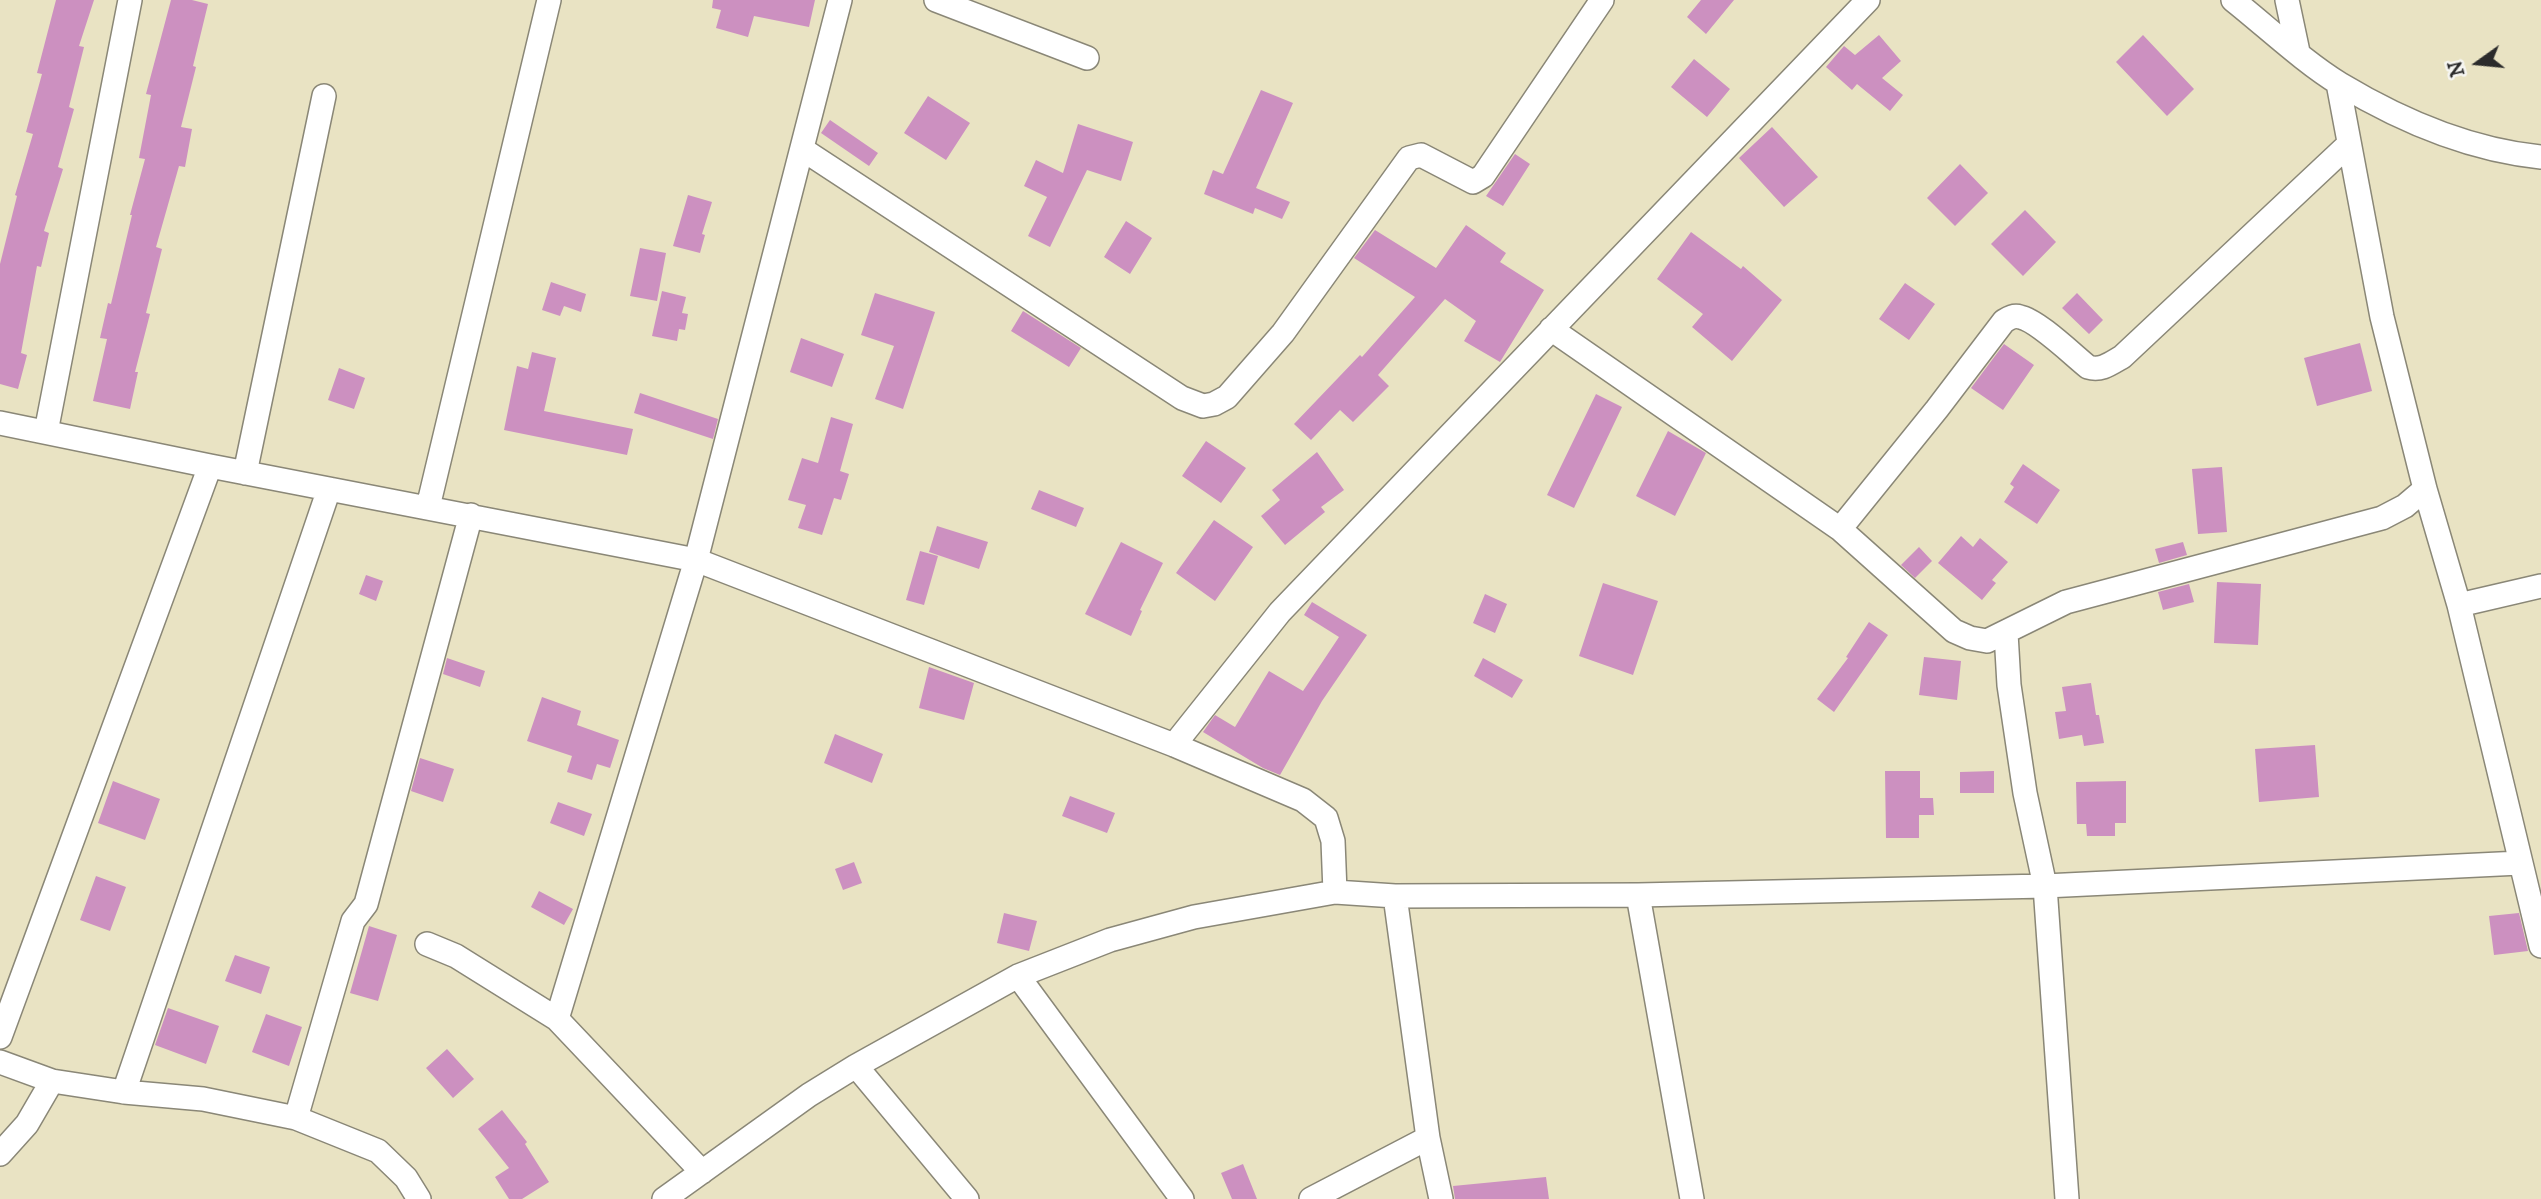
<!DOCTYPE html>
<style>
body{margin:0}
#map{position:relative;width:2541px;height:1199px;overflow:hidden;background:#e9e3c3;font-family:"IM FELL DW Pica",serif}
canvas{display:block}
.north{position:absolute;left:2443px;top:28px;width:70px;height:70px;-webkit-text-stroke:5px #f6f6f2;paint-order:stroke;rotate:255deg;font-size:19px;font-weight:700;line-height:28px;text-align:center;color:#2b2b2b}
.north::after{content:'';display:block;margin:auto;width:24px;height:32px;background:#2b2b2b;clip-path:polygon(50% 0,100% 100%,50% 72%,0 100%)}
</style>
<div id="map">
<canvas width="2541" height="1199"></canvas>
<div class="north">N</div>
</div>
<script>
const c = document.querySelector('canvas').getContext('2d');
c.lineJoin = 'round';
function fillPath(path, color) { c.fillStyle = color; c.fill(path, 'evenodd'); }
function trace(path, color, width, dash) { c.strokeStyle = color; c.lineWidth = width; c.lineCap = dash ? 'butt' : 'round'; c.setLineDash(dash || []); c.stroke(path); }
fillPath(new Path2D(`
 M56 0H94L79 46 84 47 69 107 74 109 58 167 63 169 44 231 49 233 41 267 37 266 21 353 27 355 18 389 0 384V264L17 196 15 195 33 134 26 132 42 74 37 73Z
 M171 0H192L208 4 193 66 196 67 181 127 192 129 185 167 179 166 156 247 162 249 146 313 150 314 135 372H138L130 409 93 401 107 339 100 338 108 303 111 304 132 215H130L145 159 139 158 151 95 146 94Z
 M713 0H815L809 27 754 16 748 37 716 28 721 10 712 8Z
 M1701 0H1734L1706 34 1687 17Z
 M1879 35 1901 61 1882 78 1903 95 1890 111 1857 84 1852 90 1826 67 1844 46 1855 55Z
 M2143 35 2194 89 2167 116 2116 62Z
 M1694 59 1730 89 1707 117 1671 87Z
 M1261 90 1293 103 1256 188 1290 202 1282 219 1255 208 1253 214 1204 194 1213 170 1223 174Z
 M928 96 970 123 946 160 904 133Z
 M830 120 878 153 869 166 821 133Z
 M1078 124 1133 142 1121 181 1087 170 1050 247 1028 236 1047 197 1024 186 1036 160 1063 173Z
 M1772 127 1818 177 1784 207 1739 158Z
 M1515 154 1530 164 1503 206 1486 196Z
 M1960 164 1988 193 1955 226 1927 198Z
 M688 195 712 202 702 234 705 235 700 253 673 246Z
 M2025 210 2056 242 2023 276 1991 244Z
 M1126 221 1152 238 1130 274 1104 257Z
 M1466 225 1506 253 1500 262 1544 290 1500 362 1464 341 1476 321 1445 299 1378 375 1389 386 1353 422 1340 410 1311 440 1294 424 1360 355 1362 357 1415 297 1354 258 1375 230 1436 268Z
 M1691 232 1741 269 1743 266 1782 300 1732 361 1692 327 1703 314 1657 279Z
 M640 248 666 253 657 301 630 296Z
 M551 282 586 294 581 312 564 306 560 316 542 310Z
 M1905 283 1935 304 1909 340 1879 319Z
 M662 291 686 297 682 313 688 314 685 330 679 329 677 341 652 336Z
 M875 293 935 312 903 409 875 399 894 346 861 335Z
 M2077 293 2103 320 2089 334 2062 308Z
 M1023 311 1081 348 1069 367 1011 331Z
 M801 338 844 354 832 387 790 372Z
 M2360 343 2372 391 2317 406 2304 358Z
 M2004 344 2034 365 2003 410 1971 388Z
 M532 352 556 358 544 411 633 429 627 455 504 430 517 366 528 369Z
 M339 368 365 378 354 409 328 400Z
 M640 393 718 419 713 439 634 413Z
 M1596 394 1622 407 1574 508 1547 495Z
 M831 417 853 424 840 471 849 474 841 500 834 498 822 535 798 528 806 505 788 500 802 458 818 463Z
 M1668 431 1706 453 1675 516 1636 496Z
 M1206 441 1246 468 1221 503 1182 476Z
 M1317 452 1344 490 1321 507 1325 512 1285 545 1261 516 1280 500 1272 490Z
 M2023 464 2060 490 2037 524 2004 502 2014 487 2010 484Z
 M2222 467 2227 532 2198 534 2192 469Z
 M1039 490 1084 508 1076 527 1031 509Z
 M1214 520 1253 547 1215 601 1176 573Z
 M937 526 988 542 979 569 929 552Z
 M1961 536 1973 547 1980 538 2008 562 1992 580 1996 583 1982 600 1938 563Z
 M1121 542 1163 563 1140 610 1142 611 1131 636 1085 614Z
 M2183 542 2187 555 2159 563 2155 549Z
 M1919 547 1932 561 1915 578 1901 565Z
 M920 551 938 556 924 605 906 600Z
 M366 575 383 581 376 601 359 594Z
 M2217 582 2261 584 2258 645 2214 643Z
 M1603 583 1658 601 1633 675 1579 656Z
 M2189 584 2194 602 2163 610 2158 592Z
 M1485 594 1507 604 1495 633 1473 623Z
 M1312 602 1367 635 1322 701 1280 775 1263 768 1203 732 1215 715 1235 727 1269 671 1303 691 1339 637 1304 615Z
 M1869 622 1888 635 1834 712 1817 699 1848 658 1846 657Z
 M1924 657 1961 661 1957 700 1919 695Z
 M447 658 485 671 480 687 443 674Z
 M1483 658 1523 680 1512 698 1474 676Z
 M929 667 974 683 964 720 919 708Z
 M2091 683 2096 715H2099L2104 743 2084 746 2082 735 2059 739 2055 712 2066 711 2062 687Z
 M542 697 581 711 577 725 619 740 610 768 597 764 592 780 567 772 572 756 527 741Z
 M835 734 883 754 872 783 824 763Z
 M2315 745 2319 797 2259 802 2255 749Z
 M420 758 454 769 443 802 411 791Z
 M1885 771H1920V798H1933L1934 815H1919V838H1886Z
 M1994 771V793H1960V772Z
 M113 781 160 799 145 840 98 823Z
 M2126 781V823H2115V836H2087L2086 824H2077L2076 782Z
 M1070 796 1115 813 1107 833 1062 816Z
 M558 802 592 814 584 836 550 823Z
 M854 862 862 883 843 890 835 869Z
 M96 876 126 887 110 931 80 920Z
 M539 891 573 909 564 925 531 907Z
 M1004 913 1037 921 1029 951 997 943Z
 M2519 913 2528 951 2494 955 2489 916Z
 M369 926 397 935 378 1001 350 993Z
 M235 955 270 967 261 994 225 981Z
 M168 1008 219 1026 206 1064 155 1045Z
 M266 1014 302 1027 289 1066 252 1052Z
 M447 1049 474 1079 453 1098 426 1068Z
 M502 1110 527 1142 525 1144 549 1182 522 1199H509L495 1177 509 1168 478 1129Z
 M1243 1164 1257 1199H1232L1221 1173Z
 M1546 1177 1549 1199H1455L1453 1186Z`), '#cc90c0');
const minor = new Path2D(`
 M936 0 1087 58
 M2233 0C2267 27 2304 62 2340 84 2400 120 2470 150 2541 157
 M2287 0 2298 52
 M2338 83 2382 317 2425 489 2459 605 2541 946
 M802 149 1182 398 1203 406 1214 404 1227 397 1283 333 1409 158 1421 155 1473 182 1483 176 1602 0
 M1551 329 1840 529 1954 631 1970 638 1987 641 2066 602 2382 518 2405 506 2425 489
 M0 423 210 466 696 560 1174 745 1303 800 1326 818 1333 841 1335 892
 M46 432 130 0
 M245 473 324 96
 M428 507 549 0
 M1840 529 1937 409 2004 321C2009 318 2014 315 2020 317 2037 320 2073 355 2088 367 2101 371 2110 364 2122 357L2348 145
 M2459 605 2541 586
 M2006 633 2009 685 2025 793 2045 886 2067 1199
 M1174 745 1280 612 1868 0
 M1638 895 1692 1199
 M1395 896 1428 1138 1441 1199
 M427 944 456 956 557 1019 702 1172
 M1018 976 1182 1199
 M557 1019 696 560 840 0
 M0 1037 210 466
 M0 1062 52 1081 124 1092 203 1099 296 1118 378 1151 406 1178 419 1199
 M856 1066 967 1199
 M124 1092 329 489
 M296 1118 353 921 366 904 471 515
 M0 1154 27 1124 52 1081
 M664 1199 809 1095 856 1066 1018 976 1110 940 1194 917 1335 892 1395 896 1638 895 2045 886 2520 863
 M1311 1199 1428 1138`);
trace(minor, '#8a8777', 26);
trace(minor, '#fff', 23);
</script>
